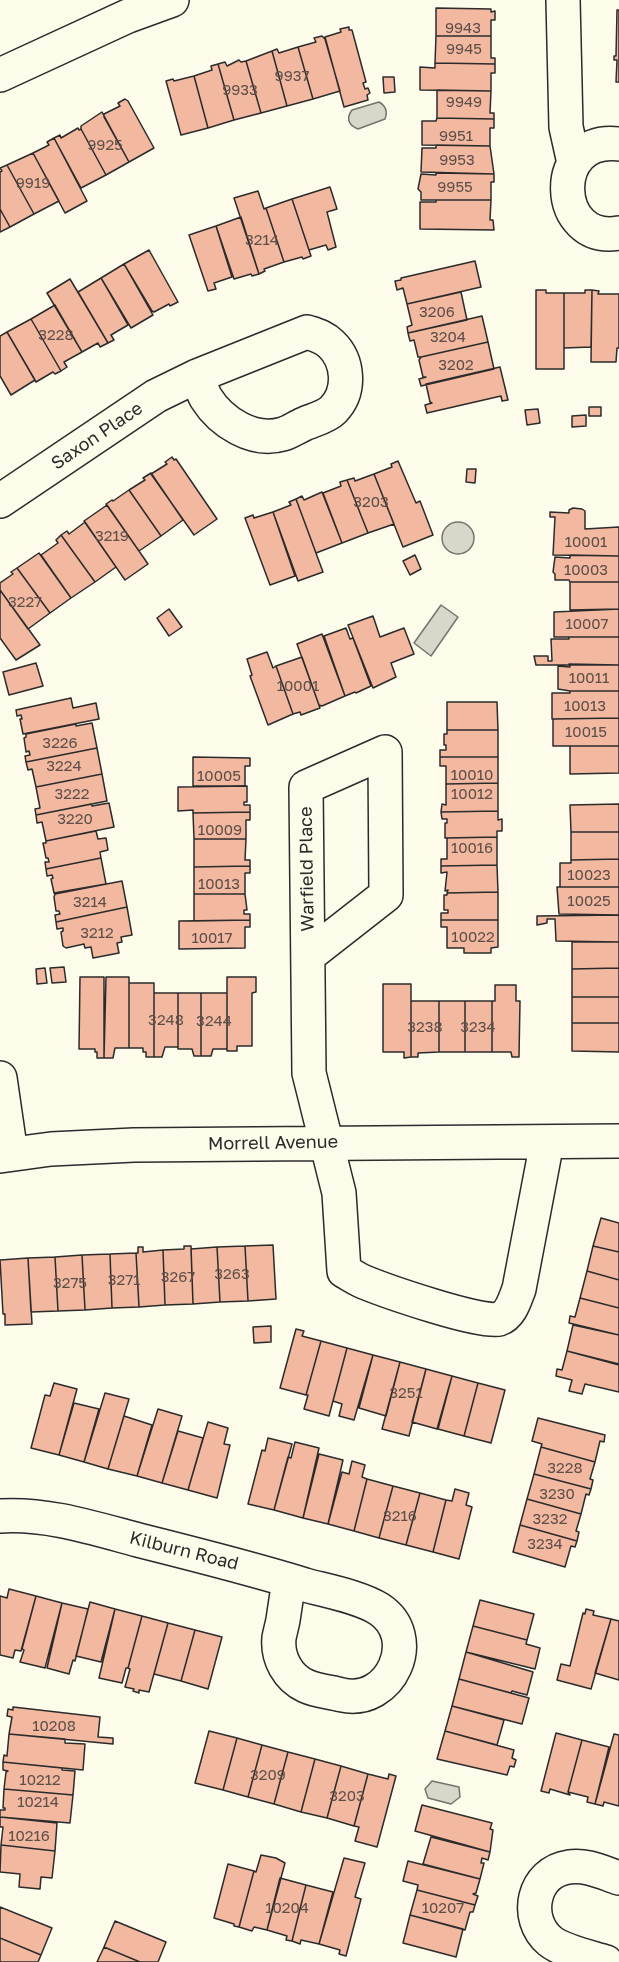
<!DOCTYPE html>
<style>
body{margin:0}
canvas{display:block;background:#fdfbea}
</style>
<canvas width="619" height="1962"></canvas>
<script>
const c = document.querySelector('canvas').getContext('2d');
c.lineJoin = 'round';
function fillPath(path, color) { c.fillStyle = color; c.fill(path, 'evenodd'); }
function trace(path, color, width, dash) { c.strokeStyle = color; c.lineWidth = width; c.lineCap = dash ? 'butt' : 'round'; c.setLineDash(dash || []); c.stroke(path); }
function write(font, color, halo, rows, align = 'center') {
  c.font = font + ' "Golos Text",sans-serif'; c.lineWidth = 4.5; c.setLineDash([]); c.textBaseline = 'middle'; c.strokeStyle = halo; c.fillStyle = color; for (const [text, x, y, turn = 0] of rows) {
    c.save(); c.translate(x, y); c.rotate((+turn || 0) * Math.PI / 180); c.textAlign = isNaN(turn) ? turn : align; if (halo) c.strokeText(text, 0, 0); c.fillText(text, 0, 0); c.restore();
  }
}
const water = new Path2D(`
 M379 102C386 106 388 111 385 119L358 129C348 125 346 118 352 110Z
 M442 538a16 16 0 1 1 32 0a16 16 0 1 1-32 0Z
 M441 605 458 617 431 656 414 643Z
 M432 1781 459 1787 460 1797 451 1804 428 1798 425 1789Z`);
fillPath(water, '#d8d7c9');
trace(water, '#74746e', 1.5);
const building = new Path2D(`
 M436 8 491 9V12L495 11V20H491V36H436Z
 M617 10H619V82H616L617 60H614V56H616Z
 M349 27V30H352L366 82 363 83 365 89 368 88 370 93 367 95 368 100 344 107 325 37 341 32 340 29Z
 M322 36 325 39 340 91 313 99 298 47 316 42 314 38Z
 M436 36H491V58H495V64L435 63Z
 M298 47 313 99 287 106 272 51 277 49 279 53Z
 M272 51 287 106 261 113 246 61Z
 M239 60 241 62 246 61 261 113 234 120 218 64 225 62 227 66Z
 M435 63 495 64V73H491V91L420 90V67L435 68Z
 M218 64 234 120 208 128 194 76 212 70 211 66Z
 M194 76 208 128 181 135 166 81 173 79 174 81Z
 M383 77H394L395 92 384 93Z
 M437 90 491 91 490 113H494V119L437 118Z
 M125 99 128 101 154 148 129 162 104 117V114L120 106 118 103Z
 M102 112 129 162 106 175 81 129V126Z
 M437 118 494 119V128H490V146L422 145V121H436Z
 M78 128 79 130 81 129 106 175 81 188 54 138 60 135 61 138Z
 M54 138 87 201 65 213 33 153 49 145 47 142Z
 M436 145 490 146 494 174 421 172 422 148H436Z
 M33 153 59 201 34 214 7 165Z
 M7 165 34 214 10 227 0 209V172L2 171 0 168Z
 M436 173 494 174V182H491V200H421V192L418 189 421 174 436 175Z
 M330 187 337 209 327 212 336 247 328 250 326 245 309 250 292 199Z
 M258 191 264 209 266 208 284 262 264 269 265 271 259 274 234 198Z
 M292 199 311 256 303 259 302 257 284 262 266 208Z
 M436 200H491L490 220H493L494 230 420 229V202H436Z
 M0 209 10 227 0 232Z
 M241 217 259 274 252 276 251 274 234 279 216 226Z
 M216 226 232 277 214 283 216 289 208 291 189 235Z
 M149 250 178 302 170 306 169 304 154 312 152 311 124 264Z
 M475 261 481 287 407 304 403 288 397 290 395 281 401 280V278Z
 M124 264 153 315 131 328 101 278Z
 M101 278 128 325 111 335 114 340 108 343 78 292Z
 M70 279 108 343 100 347 98 343 82 352 47 293Z
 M536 290H546V293H564V369H536Z
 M585 290H592L591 347 564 348V293H585Z
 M592 290 599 291 598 294H619V348H617L616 362H591Z
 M461 292 467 320 408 333 407 327 412 325 407 304Z
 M55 305 82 352 64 362 67 367 61 371 31 319Z
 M482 316 488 342 421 357H418L414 340 410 341 408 333Z
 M31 319 61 371 55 374 53 372 36 382 7 332Z
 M7 332 35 380 11 395 0 376V336Z
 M488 342 494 369 421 386 419 379 426 377H423L419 360 421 357Z
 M500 367 508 400 502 401 501 396 427 413 425 405 432 403 430 402 426 384Z
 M589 407H601V416H589Z
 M538 409 540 423 527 425 525 410Z
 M586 415V426L572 427V416Z
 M172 457 174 460 176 459 217 519 194 535 151 474 167 464 165 462Z
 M398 461 416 503 420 501 433 535 403 547 374 474 392 467 391 464Z
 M467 469H476L475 483 466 482Z
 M151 473 183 520 161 536 129 490 145 480 143 478Z
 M374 474 394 524 368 533 347 480 354 478 355 481Z
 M347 480 368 533 342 543 323 493 341 486 340 482Z
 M129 490 161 536 139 551 106 504 112 500 113 501Z
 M322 492 342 543 316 553 296 499 302 496 304 500Z
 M296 499 323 572 298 581 273 512 291 505 289 502Z
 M107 505 148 564 125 580 84 521Z
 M573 508 582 509 585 511V529L619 527V556L553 555 555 517H550V512L569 513V510Z
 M273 512 295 576 270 585 245 518 253 515 254 518Z
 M85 522 116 567 95 582 61 535 67 531 69 534Z
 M61 535 95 582 71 598 41 555 58 543 56 540Z
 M39 553 71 598 50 613 17 568Z
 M415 555 421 569 410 575 403 561Z
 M570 555 619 556V582H570L569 580H555V574L553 572 555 557 570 558Z
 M17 568 50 613 28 629 0 590V583L13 574 11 572Z
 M570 582H619V609L570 610Z
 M0 590 40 645 16 660 0 638Z
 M169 609 182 627 169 636 157 618Z
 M619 609V637H554V612Z
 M373 616 380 637 404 628 414 654 391 663 396 677 373 688 348 625Z
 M346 628 350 639 353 638 371 686 356 693 355 692 345 696 324 636Z
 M322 634 345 696 322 706 319 705 297 644Z
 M569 637H619V665H536L534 656H548V661H552L551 639H569Z
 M267 652 273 668 276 666 293 714 268 725 250 676 252 675 247 659Z
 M302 657 320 708 301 715 300 712 293 714 276 666Z
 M36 663 43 686 9 695 3 672Z
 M569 664 619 665V691H570L558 689V666L570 667Z
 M570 691H619V718L552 719V693H570Z
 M71 698 73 708 96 703 99 719 23 734 20 719H22L21 715 17 716 16 710Z
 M447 702H497L498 730H447Z
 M619 718V746H553V719Z
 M92 723 97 748 26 762 25 756 30 755 29 751 26 752 24 738 26 737V734L76 724V726Z
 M447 730H498V757H440V750H446V745H444V734H447Z
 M570 746H619V773L570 774Z
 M97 748 102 774 36 787 32 769 28 770 26 762Z
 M193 757 250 758V766H245V786H193Z
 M440 757H498V783L446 784V766H440Z
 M102 774 107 801 36 815 35 809 40 808 36 787Z
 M498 783V811L441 812 442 804 446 805V784Z
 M247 786V802H244V805H250V812L193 813V810L178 811V787Z
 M109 803 114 827 46 841 42 822 37 823 36 815 91 804 92 806Z
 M619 804V832H571L570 805Z
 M498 811V820L502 819V831H497V837L445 838V823H447V819H442L441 812Z
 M250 812V820H246V839H194L193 813Z
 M96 831 98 839 106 838 108 850 100 852 101 858 46 869 45 862H49L48 858H46L43 843H46V841Z
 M571 832H619V859L571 860Z
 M497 837V865L441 866V859H447V838Z
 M194 839H246L245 860H250V866L194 867Z
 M101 858 106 884 54 893 51 879 53 878 52 875 47 876 46 869Z
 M619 859V887H560V863H571V860Z
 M497 865 498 892 447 893 448 890 445 891 447 872 441 873V866Z
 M250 866V873H245V894H194V867Z
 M122 881 127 907 56 922 55 915 60 914 59 911H56L54 897 55 894Z
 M557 887H619V915L559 914Z
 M498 892V920H441V913H448V910H444V895H447V893Z
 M194 894H245L247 910H244V914H250V920L194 921Z
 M127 907 132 935 121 937 122 942 117 943 119 953 93 958 91 947 85 948 84 944 66 948 63 946 61 932 63 931V928L57 929 56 922Z
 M619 915V942L556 941 555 919H547V923L537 925V916Z
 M250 920V927H245V948L179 949V921Z
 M441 920H498V947L491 948V953H464V948H447V927H441Z
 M572 942H619V968L572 969Z
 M64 967 66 982 52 983 50 968Z
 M45 968 47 983 37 984 36 969Z
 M619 968V997H572V969Z
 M80 977H104V1058H97V1052H95V1049H79Z
 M106 977H129V1048H115L113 1058H104Z
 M227 977H256V992L252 993V1046H237V1051H227Z
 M129 983H154V1057H146V1052H143V1048H129Z
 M383 984H411V1057L404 1058V1052H383Z
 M495 985H516V1001H520L519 1057H512L511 1052H492V1001H495Z
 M154 993H178V1047H165L162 1057H154Z
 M178 993H201V1056H194L192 1049H178Z
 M201 993H227V1049H213L211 1056H201Z
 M572 997H619V1023H572Z
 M411 1001H439V1052L418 1053V1057H411Z
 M439 1001H465V1052H439Z
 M465 1001H492V1052H465Z
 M572 1023H619V1052L572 1051Z
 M601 1218 619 1223V1252L593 1246Z
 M273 1245 276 1299 248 1301 245 1246Z
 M184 1246H191L193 1304 165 1305 163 1250 184 1249Z
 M245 1246 248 1301 220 1302 217 1247Z
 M593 1246 619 1252V1280L587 1271Z
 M138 1247H143V1252L163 1250 165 1305 139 1307 136 1253H138Z
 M217 1247 220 1302 193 1304 191 1249Z
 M136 1253 139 1307 112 1308 110 1254Z
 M110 1254 112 1308 85 1310 82 1255Z
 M82 1255 85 1310 58 1311 55 1257Z
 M55 1257 58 1311 31 1312 28 1258Z
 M28 1258 32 1324 5 1325V1314H3L0 1260Z
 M587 1271 619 1280V1308L580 1298Z
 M580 1298 619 1308V1335L569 1323 570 1316 575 1317Z
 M573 1325 619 1335V1364L567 1351Z
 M271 1326V1342L254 1343 253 1327Z
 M296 1329 304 1331 302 1336 321 1341 306 1395 280 1388Z
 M321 1341 347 1348 329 1416 304 1409 308 1395H306Z
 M347 1348 373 1355 354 1420 339 1416 342 1404 333 1401Z
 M567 1351 619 1365V1392L585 1384 582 1394 569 1391 572 1380 556 1376 557 1369 562 1370Z
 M373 1355 400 1362 386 1416 359 1408Z
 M400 1362 426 1369 409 1436 382 1429Z
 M426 1369 452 1376 437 1429 412 1422Z
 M452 1376 478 1383 464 1436 438 1429Z
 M54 1383 77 1389 59 1455 31 1448 45 1395 50 1396Z
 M478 1383 505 1390 491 1443 464 1436Z
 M105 1393 129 1399 108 1469 84 1462Z
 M74 1403 99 1409 84 1462 59 1455Z
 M158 1409 182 1416 162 1483 137 1476Z
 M124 1416 152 1425 137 1476 108 1469Z
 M538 1418 605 1435 604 1442 600 1441 595 1462 541 1447 542 1444 532 1441Z
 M208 1422 228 1428 224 1444 230 1445 217 1498 188 1490Z
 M178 1431 203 1438 188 1490 162 1483Z
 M268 1438 292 1444 274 1510 248 1504 262 1450 265 1451Z
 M295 1442 319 1448 303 1518 274 1510 288 1457 291 1458Z
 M541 1447 595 1462 590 1479 593 1480 591 1489 534 1474Z
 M319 1454 343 1460 328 1524 303 1518Z
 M352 1461 365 1465 362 1477 367 1479 354 1531 328 1524 342 1472 349 1474Z
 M534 1474 591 1489 589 1495 586 1494 581 1514 527 1499Z
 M367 1479 393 1486 379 1538 354 1531Z
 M393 1486 420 1493 406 1545 379 1538Z
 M455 1489 469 1493 466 1505 472 1507 459 1559 433 1552 446 1500 452 1501Z
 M420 1493 446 1500 433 1552 406 1545Z
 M527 1499 581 1514 576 1531 579 1532 577 1541 520 1525Z
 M520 1525 577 1541 575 1547 571 1546 565 1567 513 1552Z
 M9 1589 36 1596 21 1651 15 1650 13 1658 0 1655V1596L7 1598Z
 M36 1596 62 1603 45 1668 20 1662 24 1650 22 1649Z
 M480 1600 534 1614 527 1640 473 1626Z
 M90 1602 115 1609 101 1662 76 1656Z
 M62 1603 88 1609 75 1661 73 1660 69 1674 47 1668Z
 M115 1609 142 1616 128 1668H126L122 1683 99 1678Z
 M586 1609 594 1611 593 1615 611 1619 591 1689 557 1680 561 1664 570 1666 583 1613 585 1614Z
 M142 1616 168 1623 149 1692 139 1690V1693L133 1691 134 1689 125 1687 130 1669 128 1668Z
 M611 1619 619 1621V1680L595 1673Z
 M168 1623 195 1630 181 1681 154 1674Z
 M473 1626 527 1640 526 1644 540 1648 535 1669 466 1652Z
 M195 1630 222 1637 208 1689 181 1681Z
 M466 1652 533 1672 527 1695 512 1691 511 1693 459 1679Z
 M459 1679 529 1698 522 1724 452 1706Z
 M452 1706 504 1720 497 1745 445 1731Z
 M13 1707 100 1717 98 1737 113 1738V1744L9 1734 12 1717 7 1716 8 1709 13 1710Z
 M209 1731 237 1738 223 1790 195 1783Z
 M445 1731 514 1750 512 1758 516 1760 514 1767 510 1766 507 1775 437 1759Z
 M556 1733 582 1740 568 1792 570 1795 550 1789 549 1793 541 1791Z
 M9 1734 65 1739V1743L85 1744 83 1770 3 1762 4 1755 7 1756Z
 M614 1734 619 1735V1806L604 1802 603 1806 595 1804Z
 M237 1738 262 1745 248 1797 223 1790Z
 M582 1740 609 1747 595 1804 587 1802 588 1797 568 1792Z
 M262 1745 288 1752 274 1804 248 1797Z
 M288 1752 315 1759 301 1812 274 1804Z
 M315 1759 341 1766 327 1818 301 1812Z
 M3 1762 62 1768V1770L75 1771 73 1795 4 1789 6 1772 8 1771 3 1770Z
 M341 1766 368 1774 354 1826 327 1818Z
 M368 1774 388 1779 389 1774 396 1776 377 1847 355 1841 359 1827 354 1826Z
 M4 1789 73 1795 70 1823 0 1817V1810H5V1808H3Z
 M422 1805 492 1823 490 1829 493 1830 490 1852 415 1831Z
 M0 1817 57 1823 55 1851 1 1845 3 1827H0Z
 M431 1837 490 1852 488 1860 482 1858 481 1863H484L480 1879 423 1864Z
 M1 1845 55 1851 52 1878 41 1877 40 1889 19 1887 20 1874 0 1872Z
 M261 1855 276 1858 285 1863 267 1930 254 1927 252 1931 239 1927 254 1871 256 1872Z
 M344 1858 365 1863 355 1897 361 1899 346 1956 339 1954 340 1950 319 1944Z
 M408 1861 480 1879 476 1893 473 1894 478 1896 475 1905 417 1890 418 1885 403 1881Z
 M228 1864 254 1871 239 1927 234 1926V1924L214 1918Z
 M280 1878 306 1885 292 1941 286 1940 287 1936 267 1930Z
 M306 1885 333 1892 319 1944 301 1940 300 1944 292 1941Z
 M417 1890 475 1905 473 1912H470L465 1930 410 1915Z
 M0 1907 52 1928 41 1955 0 1938Z
 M410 1915 463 1929 456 1957 403 1943Z
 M115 1921 166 1942 158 1962H140L104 1947Z
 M0 1938 41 1955 38 1962H0Z
 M104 1947 140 1962H97Z`);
fillPath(building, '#f2b8a0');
trace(building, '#2b2b2b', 1.5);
const minor = new Path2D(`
 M563 0 566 127 574 163
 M0 75 128 16 172 0
 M619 144C548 135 553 245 619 233
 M0 501 156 396 197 376 307 332C316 335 324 337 331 344 349 361 351 392 333 410 326 417 313 420 304 424 297 427 290 432 283 434 253 443 221 422 206 398 202 391 200 383 197 376
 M308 956 386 895 385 752 306 787 309 1073 339 1193 344 1271C351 1275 357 1279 364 1282 386 1291 481 1324 499 1319 511 1315 515 1299 519 1289L547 1142
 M0 1078 11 1154
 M0 1156 51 1149 134 1145 619 1141
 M0 1516C47 1513 93 1528 138 1540 194 1554 250 1568 305 1585 327 1591 360 1597 379 1609 422 1637 391 1706 342 1695 331 1692 317 1691 306 1686 288 1678 277 1658 279 1638 280 1632 282 1626 283 1620 285 1607 287 1593 289 1580
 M606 1962C590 1957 562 1951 550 1941 523 1918 533 1872 569 1867 586 1864 604 1873 619 1878`);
trace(minor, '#2b2b2b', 36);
trace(minor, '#fdfbea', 33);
write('15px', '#5d4e48', null, [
 ["9943",463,28],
 ["9945",464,49],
 ["9937",292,76],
 ["9933",240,90],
 ["9949",464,102],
 ["9951",456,136],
 ["9925",105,145],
 ["9953",457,160],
 ["9919",33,183],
 ["9955",455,187],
 ["3214",262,240],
 ["3206",437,312],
 ["3228",56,335],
 ["3204",448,337],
 ["3202",456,365],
 ["3203",371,502],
 ["3219",112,536],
 ["10001",586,542],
 ["10003",586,570],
 ["3227",25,602],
 ["10007",587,624],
 ["10011",589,678],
 ["10001",298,686],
 ["10013",585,706],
 ["10015",586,732],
 ["3226",60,743],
 ["3224",64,766],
 ["10010",472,775],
 ["10005",219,776],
 ["3222",72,794],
 ["10012",472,794],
 ["3220",75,819],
 ["10009",220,830],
 ["10016",472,848],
 ["10023",589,875],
 ["10013",219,884],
 ["10025",589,901],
 ["3214",90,902],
 ["3212",97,933],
 ["10022",473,937],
 ["10017",212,938],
 ["3248",166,1020],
 ["3244",214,1021],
 ["3238",425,1027],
 ["3234",478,1027],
 ["3263",232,1274],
 ["3267",178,1277],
 ["3271",124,1280],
 ["3275",70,1283],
 ["3251",406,1393],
 ["3228",565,1468],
 ["3230",557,1494],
 ["3216",400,1516],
 ["3232",550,1519],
 ["3234",545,1544],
 ["10208",54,1726],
 ["3209",268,1775],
 ["10212",40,1780],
 ["3203",347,1796],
 ["10214",38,1802],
 ["10216",29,1836],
 ["10204",287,1908],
 ["10207",443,1908]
]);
write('18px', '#2b2b2b', '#fdfbea', [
 ["Saxon Place",97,436,-34],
 ["Warfield Place",307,869,-91],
 ["Morrell Avenue",273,1143,-1],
 ["Kilburn Road",184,1551,14]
]);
</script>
